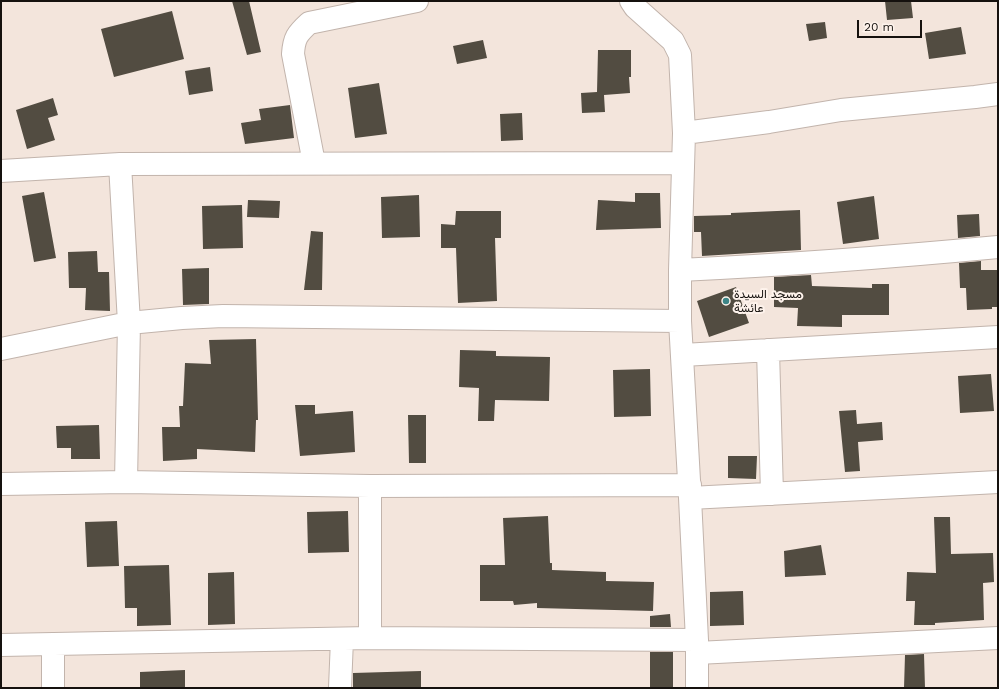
<!DOCTYPE html>
<meta charset="utf-8">
<style>
body{margin:0}
#map{position:relative;width:999px;height:689px;overflow:hidden;background:#f3e5dc;font-family:"Work Sans",sans-serif}
canvas{display:block}
.frame{position:absolute;inset:0;border:2px solid #15110e;pointer-events:none}
.scale{position:absolute;left:857px;top:20px;width:65px;height:18px;box-sizing:border-box;border:2px solid #15110e;border-top:0;padding-left:5px;font-size:12px;line-height:14px;white-space:nowrap;color:#15110e;-webkit-text-stroke:3px #fef3ec;paint-order:stroke}
</style>
<div id="map">
<canvas width="999" height="689"></canvas>
<div class="frame"></div>
<div class="scale">20 m</div>
</div>
<script>
const c = document.querySelector('canvas').getContext('2d');
c.lineJoin = 'round';
function fillPath(path, color) { c.fillStyle = color; c.fill(path, 'evenodd'); }
function trace(path, color, width, dash) { c.strokeStyle = color; c.lineWidth = width; c.lineCap = dash ? 'butt' : 'round'; c.setLineDash(dash || []); c.stroke(path); }
function write(font, color, halo, rows, align = 'center') {
  c.font = font + ' "Work Sans",Vazirmatn,sans-serif'; c.lineWidth = 4; c.setLineDash([]); c.textBaseline = 'middle'; c.strokeStyle = halo; c.fillStyle = color; for (const [text, x, y, turn = 0] of rows) {
    c.save(); c.translate(x, y); c.rotate((+turn || 0) * Math.PI / 180); c.textAlign = isNaN(turn) ? turn : align; if (halo) c.strokeText(text, 0, 0); c.fillText(text, 0, 0); c.restore();
  }
}
fillPath(new Path2D(`
 M232 1H249L261 52 247 55Z
 M885 1H911L913 18 887 20Z
 M172 11 184 59 114 77 101 29Z
 M825 22 827 38 809 41 806 24Z
 M961 27 966 54 929 59 925 33Z
 M483 40 487 58 457 64 453 46Z
 M598 50H631V77H629L630 93 604 95 605 112 582 113 581 93 597 92Z
 M210 67 213 91 189 95 185 71Z
 M379 83 387 134 355 138 348 88Z
 M53 98 58 115 48 118 55 140 27 149 16 110Z
 M290 105 294 138 245 144 241 123 261 120 259 109Z
 M522 113 523 140 501 141 500 114Z
 M44 192 56 258 34 262 22 196Z
 M635 193H660L661 228 596 230 598 200 635 202Z
 M419 195 420 237 382 238 381 197Z
 M874 196 879 239 843 244 837 202Z
 M248 200 280 201 279 218 247 217Z
 M242 205 243 248 203 249 202 206Z
 M800 210 801 250 702 256 701 232H694V216L731 215V213Z
 M456 211H501V238H495L497 301 458 303 456 248H441V224L455 225Z
 M979 214 980 236 958 238 957 215Z
 M311 231 323 232 322 290H304Z
 M97 251 98 272H109L110 311 85 310 86 288H69L68 252Z
 M981 261V270H998V307H992V309L967 310 966 288H960L959 263Z
 M209 268V304L183 305 182 269Z
 M811 275 812 286 872 288V284H889V315H842V327L797 326 798 308 774 307V277Z
 M736 287 749 323 709 337 697 301Z
 M256 339 258 420H256L255 452 197 449V459L163 461 162 427H180L179 406H183L185 363 211 364 209 340Z
 M460 350 496 351V356L550 357 549 401 495 400 494 421H478L479 388 459 387Z
 M650 369 651 416 614 417 613 370Z
 M991 374 994 411 960 413 958 376Z
 M295 405H315V414L353 411 355 452 300 456Z
 M856 410 857 424 882 422 883 440 858 442 860 471 845 472 839 411Z
 M408 415H426V463H409Z
 M99 425 100 459H71V448H57L56 426Z
 M728 456H757L756 479 728 478Z
 M348 511 349 552 308 553 307 512Z
 M548 516 550 563H552V570L606 572V581L654 582 653 611 537 608V603L514 605 513 601H480V565H505L503 518Z
 M934 517H950L951 554 993 553 994 582 983 583 984 620 935 623V625H914L915 601H906L907 572 936 573Z
 M117 521 119 566 87 567 85 522Z
 M821 545 826 575 785 577 784 551Z
 M169 565 171 625 137 626V608H125L124 566Z
 M234 572 235 624 208 625V573Z
 M743 591 744 625 710 626V592Z
 M670 614 671 627H650V616Z
 M650 652H673V688H650Z
 M924 654 925 688H904L905 655Z
 M185 670V688H140V672Z
 M421 671V688H353V673Z`), '#524c41');
const minor = new Path2D(`
 M631 1 635 7 673 41 680 55 684 133 680 270V321L690 498 697 640V688
 M684 133 769 122 841 110 975 97 998 94
 M314 163 293 54C294 38 297 34 309 23L417 1
 M120 164 129 323 126 482
 M1 171 120 164 683 163
 M680 270C786 265 892 257 998 247
 M1 349 129 323 182 318 223 316 680 321
 M768 350 772 494
 M683 355 998 337
 M1 484 126 482 370 486 690 485
 M370 486V638
 M690 498 998 482
 M53 644V688
 M1 645 370 638 697 640
 M697 653 998 638
 M340 688 342 639`);
trace(minor, '#c2b4ac', 24);
trace(minor, '#fff', 22);
for (const [x, y, r, color] of [
 [726,301,4,"#3d8587"]
]) { const dot = new Path2D(); dot.arc(x, y, r, 0, 2 * Math.PI); c.fillStyle = color; c.fill(dot); trace(dot, '#fef3ec', 1.5); }
write('12px', '#15110e', '#fef3ec', [
 ["مسجد السيدة",734,294],
 ["عائشة",734,308]
], 'left');
</script>
